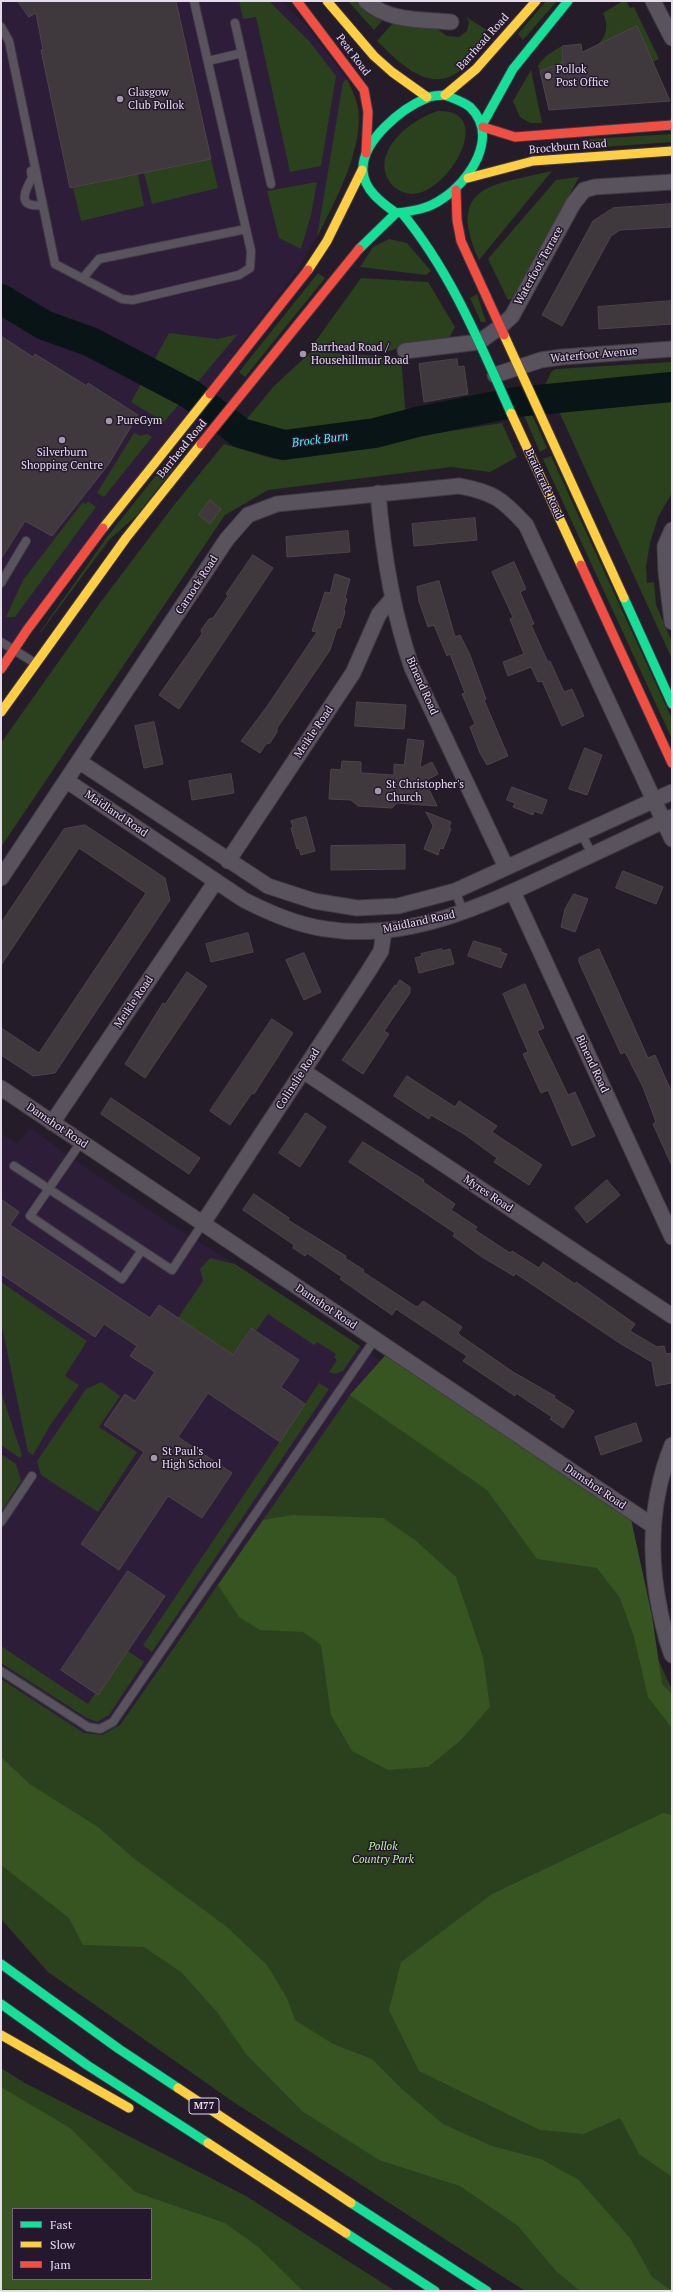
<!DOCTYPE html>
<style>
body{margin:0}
#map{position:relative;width:673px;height:2292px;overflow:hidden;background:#241d29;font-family:"PT Serif",serif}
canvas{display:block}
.frame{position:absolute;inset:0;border:2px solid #e4dceb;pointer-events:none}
.legend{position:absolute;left:12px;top:2208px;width:140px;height:72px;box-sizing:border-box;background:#25182e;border:1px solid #71667a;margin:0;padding:5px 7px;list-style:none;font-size:12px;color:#e4dceb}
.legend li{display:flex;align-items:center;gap:8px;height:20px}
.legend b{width:20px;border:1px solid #71667a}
</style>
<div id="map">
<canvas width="673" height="2292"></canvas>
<div class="frame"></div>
<ul class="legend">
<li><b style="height:5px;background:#16e098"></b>Fast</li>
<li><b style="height:5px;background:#ffcf43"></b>Slow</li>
<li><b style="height:5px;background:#f24e42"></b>Jam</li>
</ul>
</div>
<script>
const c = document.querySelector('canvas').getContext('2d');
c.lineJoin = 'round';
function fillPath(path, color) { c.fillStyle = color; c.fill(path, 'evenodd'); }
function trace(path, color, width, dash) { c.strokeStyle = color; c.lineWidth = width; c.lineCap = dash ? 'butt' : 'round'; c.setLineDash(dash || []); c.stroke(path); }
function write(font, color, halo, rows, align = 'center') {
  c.font = font + ' "PT Serif",serif'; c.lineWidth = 3; c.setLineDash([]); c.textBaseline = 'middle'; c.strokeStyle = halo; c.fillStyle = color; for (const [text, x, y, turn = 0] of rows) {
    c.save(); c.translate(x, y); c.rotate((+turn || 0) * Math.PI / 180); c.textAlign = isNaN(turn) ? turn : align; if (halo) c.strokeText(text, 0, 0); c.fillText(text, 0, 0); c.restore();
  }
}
fillPath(new Path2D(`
 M1 1H281L306 26 349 82 353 153 324 225 296 272 1 658Z
 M30 1128 89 1170 170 1224 235 1264 381 1361 373 1369 263 1520 95 1759 1 1700V1133L17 1144Z`), '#2d1d38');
fillPath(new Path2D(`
 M239 1H269L309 41 336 76 321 166 290 172 256 17 243 19Z
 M348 1H357L369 14 382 21 374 30Z
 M546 1H557L523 40 518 34Z
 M623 1H626L630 8 634 7 659 59 652 62 596 46C607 37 609 26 603 13Z
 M466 17 487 30 481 38 485 42C477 52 469 64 458 72 427 94 397 60 377 41L393 23 432 25 447 36 459 37 467 31 469 22Z
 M562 46 563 62 540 71 538 66C543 57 553 51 562 46Z
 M531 70 542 123H530L520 117 513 101Z
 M347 79C351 88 356 98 358 108 364 149 335 201 317 237L343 82Z
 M438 111C497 109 449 194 412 194 402 193 394 189 389 181 371 150 412 119 438 111Z
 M672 134V142L589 148V139Z
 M211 159 218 188 152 204 144 173Z
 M552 171 479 260C445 184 494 185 552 171Z
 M138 174 144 206 81 221 73 188Z
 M579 177 514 298 508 300 488 259 556 180Z
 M317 182 311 215 301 249 279 238 267 191Z
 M389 239 407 243 431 271 426 275 360 267 373 247Z
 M318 273 325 278 245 377 239 372Z
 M361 278 428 282 455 327 449 338 444 341 409 344 390 351 317 347 315 342Z
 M477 294 486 322H481L470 298Z
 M169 333 218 339 238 334 164 422 131 402Z
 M311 352 401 357 406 419 376 429 295 441H286L240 427 274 386Z
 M672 362V493L658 517 650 543 646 567 647 583 654 582 656 605 672 642V659L546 383 551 372 556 369Z
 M529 408 547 448 540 452 522 411Z
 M502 423 517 457 490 472 451 467 268 490 225 515 1 847V743L100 603 174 505 224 444 274 459Z
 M134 433 141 436 147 434 152 437 104 497 97 493Z
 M551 456 672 719V739L543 459Z
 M169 459 176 465 137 515 109 540 41 632H40L107 537Z
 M88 501 96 507 15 617H6L23 580 83 502 86 504Z
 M210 1258 235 1264 360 1346 343 1371 335 1374 329 1372 337 1360 334 1357 336 1354 317 1342 314 1345 268 1314 256 1331 250 1328 233 1355 178 1318 203 1281 200 1269Z
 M1 1282 87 1341 65 1376 79 1385 51 1424 33 1455 28 1452 1 1322Z
 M381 1361 620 1518 652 1646 672 1690V2291H525L232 2101 48 1972 1 1919V1679L84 1733 102 1735 120 1725 350 1395Z
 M101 1382 120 1396 99 1427 137 1452 98 1512 41 1475 37 1461 86 1389Z
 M319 1383 329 1389 152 1652 143 1645Z
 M1 1392 22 1455 20 1458 1 1445Z
 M1 1454 16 1464 21 1481 1 1512Z
 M1 1646 88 1704 125 1649 144 1662 109 1715 97 1722 87 1718 1 1663Z
 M1 2068 23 2082 246 2196 395 2291H1ZM13 2209H151V2279H13Z`), '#2b401c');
fillPath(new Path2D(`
 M390 1350 631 1519 652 1616 662 1684 672 1694V1728L648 1697 634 1637 620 1598 597 1568 537 1559 487 1490 350 1395Z
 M292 1515 383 1518 415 1540 456 1577 483 1657 490 1707 460 1741 428 1767 388 1770 352 1751 331 1715 321 1645 303 1632 260 1630 239 1617 218 1585 263 1520Z
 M1 1757 31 1785 98 1827 132 1857 227 1927 267 1965 287 1998 295 2020 333 2044 372 2059 403 2090 443 2124 492 2146 541 2159 579 2180 630 2238 652 2277 672 2291H580L557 2272 518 2226 460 2186 379 2160 302 2111 246 2054 217 2012 181 1972 144 1947 83 1945 69 1918 1 1865Z
 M663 1813 672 1815V2177L639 2154 620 2118 584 2134 540 2130 419 2071 389 2010 401 1962 492 1894Z
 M1 2087 70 2128 135 2192 225 2223 257 2246 303 2291 1 2289ZM13 2209H151V2279H13Z`), '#365521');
trace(new Path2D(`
 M1 299 44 325 91 342 190 394 241 433 284 445 375 433 417 422 516 402 672 387`), '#081415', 30);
const building = new Path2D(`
 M18 1H176L211 159 70 188 41 50H43L36 13 29 17Z
 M637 26 670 101 549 110 540 71 563 62 562 46 581 44 582 52Z
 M672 204V227L620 230 611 236 562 326 542 315 593 221 613 208Z
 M672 301V324L599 329 598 307Z
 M1 336 33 357 35 354 87 386 88 383 138 415 108 465 52 536 25 521 1 559Z
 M457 359 458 367 464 366 468 394 424 402 419 364Z
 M210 500 221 509 210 524 199 515Z
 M475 518 477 540 414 546 412 524Z
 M348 531 350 552 287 557 286 537Z
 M253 555 273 568 179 709 159 695 202 634 201 630 209 619 213 618 228 596 226 594 228 591Z
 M514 562 526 589 520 592 534 624 531 625 548 662 550 661 564 692 572 689 584 716 562 726 542 681 538 682 531 667 508 676 503 662 524 654 510 619 513 617 492 572Z
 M335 574 350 579 345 598 347 599 344 609 345 612 340 628H337L330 650 277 728V732L270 743 266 744 260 753 241 741 266 708 317 632 312 631 325 592 330 593Z
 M439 581 455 637 460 635 470 655 486 699 484 700 508 756 487 765 480 753 470 727 475 724 462 694 465 693 450 654 447 656 434 625 428 627 419 601 417 587Z
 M357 702 406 705 404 729 355 726Z
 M154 722 163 764 144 768 135 726Z
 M408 739 424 741 420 768 432 762 438 774 425 781 437 806 397 803 392 808 358 806 351 800 329 799 331 769 341 770 342 761 361 762V773L394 775V764L404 765Z
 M585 748 602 755 587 795 569 789Z
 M231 774 234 793 192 800 189 781Z
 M512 787 547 800 542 814 534 811 533 815 513 807 515 803 507 800Z
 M426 812 451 822 449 828 451 829 443 849 440 848 438 855 424 849 433 826Z
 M306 817 315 851 301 855 299 848 297 849 291 828 293 827 291 821Z
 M85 825 165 878 170 900 55 1073 33 1076 1 1055V1028L39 1053 146 893 79 848 1 965V923L64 829Z
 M405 845V869L331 870V846Z
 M623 871 663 887 656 904 616 888Z
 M574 894 588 899 575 932 561 927 565 909Z
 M248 933 253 952 211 962 206 944Z
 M474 941 501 949V952L507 954 501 968 468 956Z
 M442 949 443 951 450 949 454 964 419 973 415 958 422 956 421 954Z
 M599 949 648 1058 655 1055 672 1093V1166L653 1124 656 1122 643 1087 625 1052 621 1054 579 962V958Z
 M304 953 321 992 304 1000 286 960Z
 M187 972 207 986 145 1078 125 1064 163 1003 165 1004Z
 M400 980 410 987V993L384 1031 389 1034 363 1074 342 1060 395 985 396 986Z
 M525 984 544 1028 537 1031 568 1095 575 1092 595 1136 572 1146 548 1090 541 1093 523 1054 528 1052 503 994Z
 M272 1019 293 1033 254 1094 252 1093 230 1125 210 1111Z
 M407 1076 455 1107 459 1101 497 1126 492 1132 542 1165 529 1185 494 1162 497 1158 464 1134 431 1115 429 1119 394 1096Z
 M111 1098 200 1158 189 1174 101 1114Z
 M306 1113 326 1127 300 1167 279 1153Z
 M363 1142 424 1180 423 1182 455 1204 451 1210 477 1227 475 1230 510 1253 512 1251 539 1268 543 1262 575 1284 576 1282 635 1324 630 1331 657 1347 664 1346 666 1354 672 1353 671 1383 656 1386 652 1362 621 1344 515 1273 514 1276 482 1257 453 1236 455 1233 349 1162Z
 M607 1180 620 1195 587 1223 575 1208Z
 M254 1194 289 1218 288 1220 346 1256 345 1258 364 1270 363 1272 415 1306 418 1307 423 1301 462 1327 458 1333 461 1336 513 1372 555 1396 554 1398 574 1411 563 1428 550 1419 552 1417 516 1393 515 1396 463 1361 467 1356 396 1309 392 1315 340 1279 342 1277 307 1253 305 1256 293 1248 294 1245 243 1210Z
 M1 1199 19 1212 10 1225 150 1318 159 1305 233 1355 251 1328 299 1360 281 1387 305 1404 280 1442 208 1393 178 1437 232 1473 202 1518 168 1496 119 1570 81 1544 144 1452 104 1425 125 1394 135 1401 155 1372 130 1356 137 1346 104 1324 95 1337 1 1274Z
 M636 1423 642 1441 601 1455 595 1437Z
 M128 1571 165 1596 98 1695 61 1670Z`);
fillPath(building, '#3f383c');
trace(building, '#4d4548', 1);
const lane = new Path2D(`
 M235 23 271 184
 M1 27 9 41 55 264 122 299 133 300 239 275 250 268 251 251 194 1
 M208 61 242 53
 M31 171 32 178C24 192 17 208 42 205
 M83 278 99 259 246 229
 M1 583 26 541
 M1 642 35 663
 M581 833 592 854
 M455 891 464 913
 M81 1142 30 1216 122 1279 142 1250
 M14 1166 172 1270 203 1223
 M1 1522 32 1476
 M1 1671 88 1727 100 1729 113 1722 375 1339`);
const street = new Path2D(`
 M366 1C389 22 421 19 451 22
 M653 1 672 38
 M405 351 479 342 500 327 512 316 573 204 584 190 595 187 672 182
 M495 375 541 360 562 357 672 349
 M378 493C383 553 392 611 412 668L506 867
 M672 530 665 546 666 572 672 622
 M80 762 268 886 314 901 357 908 398 906 455 891 672 792
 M67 781 244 900C270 913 297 925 326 929 408 942 485 905 557 871 595 853 633 835 672 817
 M228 861 353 673 379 614 392 599
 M1 878 227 539 248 515 277 504 459 486C494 492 503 500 526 525L672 839
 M513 892 672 1237
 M303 1071 672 1316
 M1 1088 652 1525
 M52 1123 216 881
 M203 1223 368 972 381 951 384 931
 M672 1445C650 1500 648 1554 660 1611 663 1625 666 1641 672 1655`);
const fast = new Path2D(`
 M445 95C452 98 464 102 470 107 500 136 470 181 442 199 428 209 413 211 396 213 382 203 364 190 363 171 361 141 402 108 427 98 433 95 439 96 445 95Z
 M482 125 513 69 568 1
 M402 213C451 272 480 344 511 413
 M359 249 396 213
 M624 598 672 704
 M1 1964 119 2049 178 2088
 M1 2004 87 2065 208 2143
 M351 2203 487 2291
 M346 2233 435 2291`);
const slow = new Path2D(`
 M327 1 374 56 392 72 427 97
 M445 95 476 69 536 1
 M468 178 533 161 672 151
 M308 270 327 241 362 170
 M504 335 624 598
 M511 413 581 565
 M103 528 210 394
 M1 712 126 538 201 444
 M1 2035 129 2108
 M178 2088 351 2203
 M208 2143 346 2233`);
const jam = new Path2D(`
 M297 1 364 90 368 112 366 153
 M483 127 515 137 672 125
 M456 190 457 220 461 241 504 335
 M210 394 308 270
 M201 444 359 249
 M581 565 672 763
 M1 669 27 630 103 528`);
trace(lane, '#403a45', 10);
trace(street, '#403a45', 17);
trace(fast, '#403a45', 11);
trace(slow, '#403a45', 11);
trace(jam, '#403a45', 11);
trace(lane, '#59535d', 8);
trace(street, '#59535d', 15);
trace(fast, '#16e098', 9);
trace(slow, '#ffcf43', 9);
trace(jam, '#f24e42', 9);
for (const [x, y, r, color] of [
 [548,76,4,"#a199a7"],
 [120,99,4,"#a199a7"],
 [303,354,4,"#a199a7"],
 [109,421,4,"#a199a7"],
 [62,440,4,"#a199a7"],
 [378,791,4,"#a199a7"],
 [154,1458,4,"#a199a7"]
]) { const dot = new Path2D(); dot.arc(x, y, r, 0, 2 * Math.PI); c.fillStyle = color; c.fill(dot); trace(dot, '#25182e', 1.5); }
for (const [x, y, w] of [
 [204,2106,30]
]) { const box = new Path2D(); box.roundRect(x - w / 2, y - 8, w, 16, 3); c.fillStyle = '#25182e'; c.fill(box); trace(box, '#e4dceb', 1); }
write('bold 10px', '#e4dceb', null, [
 ["M77",204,2106]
]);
write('11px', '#e4dceb', '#25182e', [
 ["Barrhead Road",483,42,-48],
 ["Peat Road",353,55,53],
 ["Brockburn Road",568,147,-5],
 ["Waterfoot Terrace",539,266,-61],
 ["Waterfoot Avenue",594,355,-5],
 ["Barrhead Road",182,449,-51],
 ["Braidcraft Road",544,484,65],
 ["Carnock Road",197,585,-57],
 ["Binend Road",422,686,66],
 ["Meikle Road",314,732,-56],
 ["Maidland Road",116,814,34],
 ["Maidland Road",419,922,-12],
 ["Meikle Road",134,1002,-56],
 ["Binend Road",592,1064,65],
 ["Colinslie Road",298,1079,-57],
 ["Damshot Road",57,1126,34],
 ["Myres Road",488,1194,34],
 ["Damshot Road",326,1307,34],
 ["Damshot Road",595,1487,34]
]);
write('11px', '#e4dceb', '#25182e', [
 ["Pollok",556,70],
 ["Post Office",556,83],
 ["Glasgow",128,93],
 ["Club Pollok",128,106],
 ["Barrhead Road /",311,348],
 ["Househillmuir Road",311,361],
 ["PureGym",117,421],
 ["Silverburn",62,453,"center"],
 ["Shopping Centre",62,466,"center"],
 ["St Christopher's",386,785],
 ["Church",386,798],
 ["St Paul's",162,1452],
 ["High School",162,1465]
], 'left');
write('italic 11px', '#b8f097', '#25182e', [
 ["Pollok",383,1847],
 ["Country Park",383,1860]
]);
write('italic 12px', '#51f0f3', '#25182e', [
 ["Brock Burn",320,440,-7]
]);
</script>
